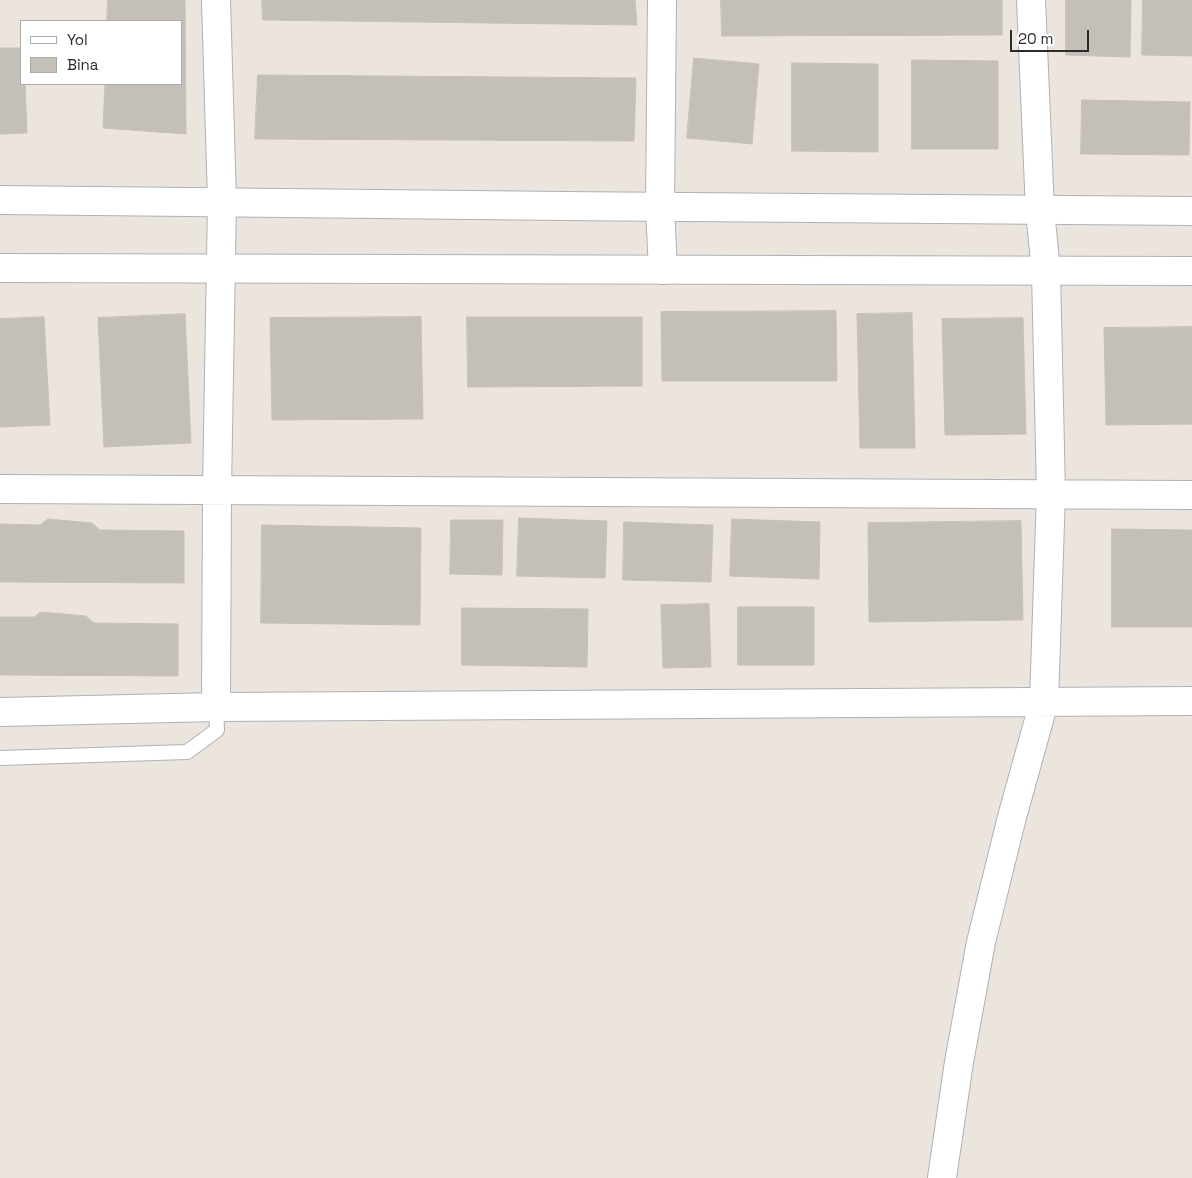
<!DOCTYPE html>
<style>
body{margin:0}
#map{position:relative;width:1192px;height:1178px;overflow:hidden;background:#ebe5de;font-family:"Space Grotesk",sans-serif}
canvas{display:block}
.legend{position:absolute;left:20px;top:20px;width:162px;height:65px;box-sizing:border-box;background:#fff;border:1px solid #aaa;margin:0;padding:6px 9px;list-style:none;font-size:15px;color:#2b2b2b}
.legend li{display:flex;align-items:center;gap:10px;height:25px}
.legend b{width:25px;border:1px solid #aaa}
.scale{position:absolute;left:1010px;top:30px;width:79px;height:22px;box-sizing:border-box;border:2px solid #2b2b2b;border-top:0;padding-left:6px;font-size:15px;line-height:18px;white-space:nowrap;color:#2b2b2b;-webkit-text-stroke:4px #fff;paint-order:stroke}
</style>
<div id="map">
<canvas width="1192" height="1178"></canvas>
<ul class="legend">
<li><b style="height:6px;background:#fff"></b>Yol</li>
<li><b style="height:14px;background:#c4c0b9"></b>Bina</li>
</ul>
<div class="scale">20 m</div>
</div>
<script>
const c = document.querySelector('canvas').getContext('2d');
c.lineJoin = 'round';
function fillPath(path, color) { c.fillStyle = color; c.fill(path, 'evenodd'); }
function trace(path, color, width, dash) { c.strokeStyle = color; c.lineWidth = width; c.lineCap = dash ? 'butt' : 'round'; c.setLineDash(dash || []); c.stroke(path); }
const building = new Path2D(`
 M108 0H185L186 134 103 128 105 84H181V21H107Z
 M262 0H635L637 25 263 20Z
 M721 0H1002V35L722 36Z
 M1066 0H1131L1130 57 1066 55Z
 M1143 0H1192V56L1142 55Z
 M0 48H21V84H25L27 133 0 134Z
 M694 58 759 64 752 144 687 138Z
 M912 60 998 61V149H912Z
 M792 63 878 64V152L792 151Z
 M258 75 636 78 634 141 255 139Z
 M1082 100 1190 102 1189 155 1081 154Z
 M836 311 837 381H662L661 312Z
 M912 313 915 448H860L857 314Z
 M185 314 191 443 104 447 98 318Z
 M44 317 50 425 0 427V319Z
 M421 317 423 419 272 420 270 318Z
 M467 317H642V386L468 387Z
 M1023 318 1026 434 945 435 942 319Z
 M1192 327V424L1106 425 1104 328Z
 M519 518 607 521 605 578 517 576Z
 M48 519 92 523 100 530 184 531V583L0 582V524L40 525Z
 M732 519 820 522 819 579 730 576Z
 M451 520H503L502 575 450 574Z
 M1021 521 1023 620 869 622 868 523Z
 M624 522 713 525 711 582 623 580Z
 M262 525 421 528 420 625 261 623Z
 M1112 529 1192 530V627H1112Z
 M709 604 711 667 663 668 661 605Z
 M738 607H814V665H738Z
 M462 608 588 609 587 667 462 665Z
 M41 612 86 616 94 623 178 624V676L0 675V617H34Z`);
fillPath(building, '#c4c0b9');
trace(building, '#c7c0b8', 1);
const service = new Path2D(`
 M0 758 187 752 217 730 216 707`);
const minor = new Path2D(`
 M216 0 222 201 217 490 216 707
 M662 0 660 208 663 270
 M0 489 1192 495
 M0 712 216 707 1192 701
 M942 1178 959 1062 981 942 1012 817 1044 702 1051 493 1046 271 1040 211 1031 0`);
const secondary = new Path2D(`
 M0 200C397 202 795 211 1192 211
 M0 268 1192 271`);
trace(service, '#aeb1ba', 16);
trace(minor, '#aeb1ba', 30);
trace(secondary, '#aeb1ba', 30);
trace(service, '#fff', 14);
trace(minor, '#fff', 28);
trace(secondary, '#fff', 28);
</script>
